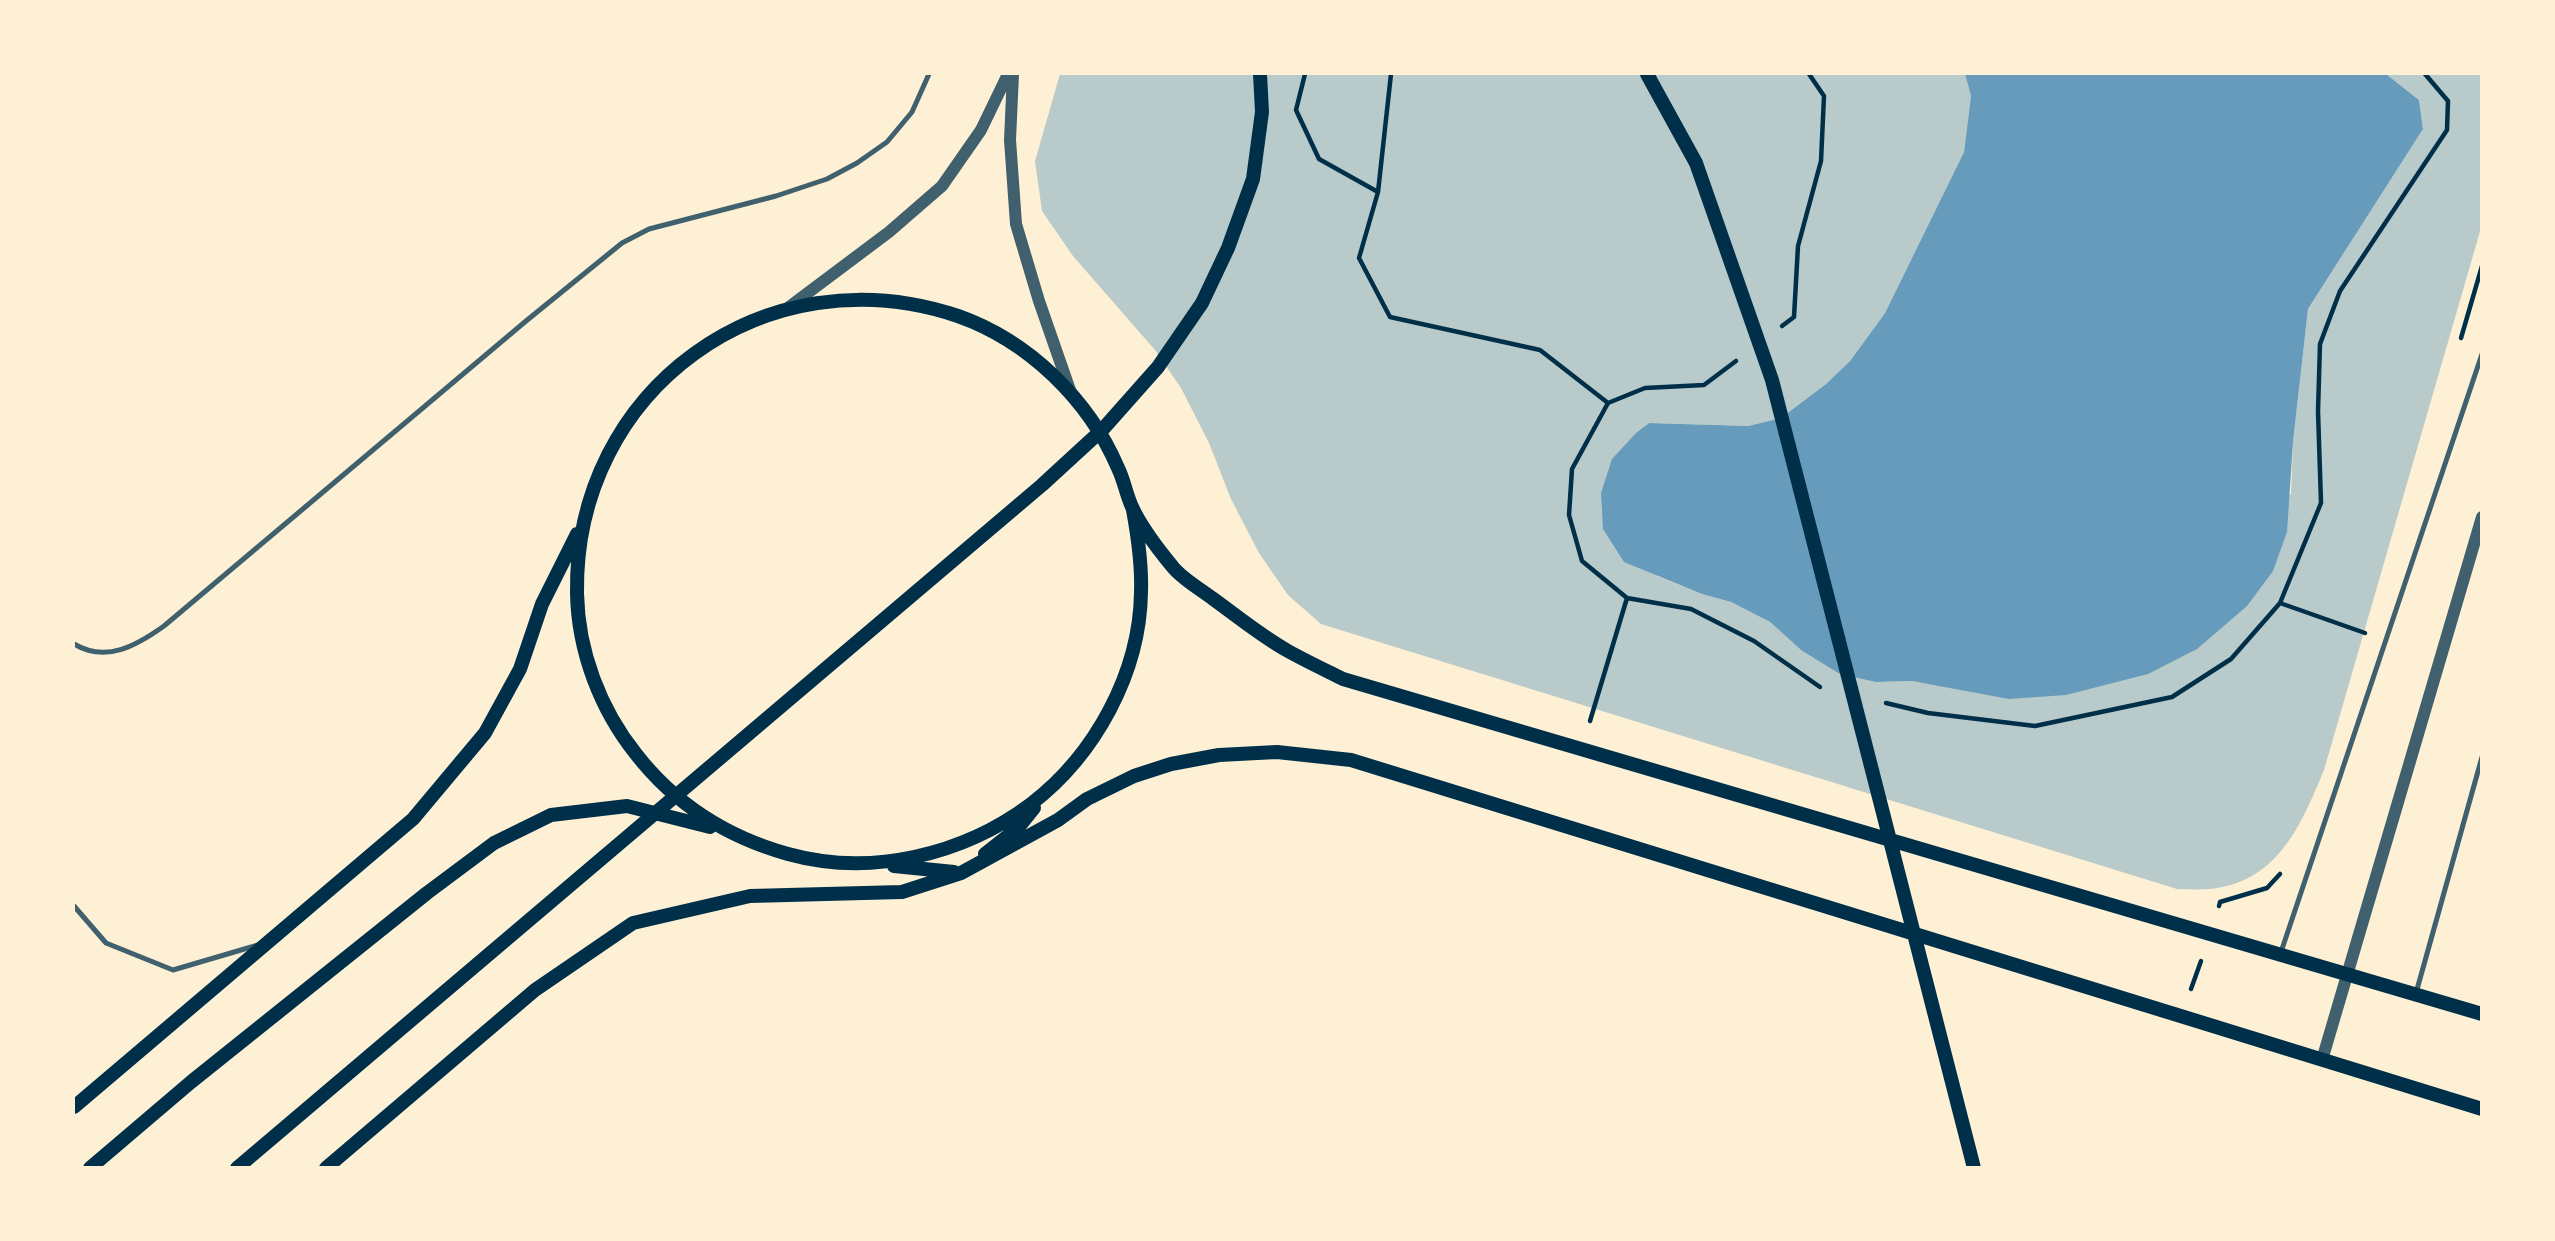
<!DOCTYPE html>
<style>
body{margin:0}
#map{position:relative;width:2555px;height:1241px;overflow:hidden;background:#fdf0d5;font-family:Commissioner,sans-serif}
canvas{display:block}
.frame{position:absolute;inset:0;border:75px solid #fdf0d5;pointer-events:none}
</style>
<div id="map">
<canvas width="2555" height="1241"></canvas>
<div class="frame"></div>
</div>
<script>
const c = document.querySelector('canvas').getContext('2d');
c.lineJoin = 'round';
function fillPath(path, color) { c.fillStyle = color; c.fill(path, 'evenodd'); }
function trace(path, color, width, dash) { c.strokeStyle = color; c.lineWidth = width; c.lineCap = dash ? 'butt' : 'round'; c.setLineDash(dash || []); c.stroke(path); }
fillPath(new Path2D(`
 M1060 74H1965L1971 96 1964 152 1885 313 1850 361 1826 384 1781 418 1748 426 1649 423 1637 432 1657 576 1702 594 1731 602 1770 622 1801 650 1876 682 1912 681 1956 688 2291 494 2293 442 2308 309 2423 129 2419 100 2386 74H2481V228L2324 770C2301 825 2278 882 2210 889 2199 890 2188 889 2177 889L1321 624 1288 595 1259 553 1231 499 1209 443 1181 388 1155 350 1073 256 1042 211 1035 161Z`), '#b9caca');
fillPath(new Path2D(`
 M1965 74H2386L2419 100 2423 129 2308 309 2293 442 2287 532 2273 571 2247 606 2197 649 2148 674 2066 695 2009 699 1912 681 1876 682 1840 674 1801 650 1770 622 1731 602 1702 594 1624 562 1603 529 1601 493 1612 459 1637 432 1649 423 1748 426 1781 418 1826 384 1850 361 1885 313 1964 152 1971 96Z`), '#669bbc');
trace(new Path2D(`
 M1305 74 1296 110 1319 159 1378 192
 M1391 74 1378 192 1359 258 1390 317 1540 350 1608 403
 M1782 326 1794 317 1798 246 1821 161 1824 96 1809 74
 M2461 338 2482 266
 M1736 361 1704 385 1645 388 1608 403 1572 469 1569 515 1582 561 1627 598 1691 609 1754 641 1820 687
 M2280 603 2365 633
 M1886 703 1928 713 2035 726 2172 697 2231 659 2280 603 2321 503 2318 411 2320 344 2340 291 2447 130 2448 101 2425 74
 M1590 721 1627 598
 M2219 906 2220 902 2267 888 2280 874
 M2191 989 2201 961`), '#003049', 4.5);
trace(new Path2D(`
 M74 644C106 663 136 646 164 626L526 321 622 243 649 229 776 196 827 179 857 163 887 142 912 112 929 74
 M74 906 106 943 173 970 258 945
 M2280 955 2482 354
 M2416 993 2482 757`), '#3f606c', 5);
trace(new Path2D(`
 M1013 74 1010 140 1016 224 1039 301 1071 393
 M789 307 889 232 942 186 981 130 1008 74
 M2322 1060 2482 517`), '#3f606c', 12);
trace(new Path2D(`
 M1647 74 1696 163 1772 380 1974 1168
 M1133 510C1138 537 1142 564 1141 592 1140 673 1095 755 1031 804 963 855 871 877 788 854 727 837 675 804 636 754 600 709 578 651 577 593 574 389 766 251 958 316 1029 341 1089 400 1118 468 1124 480 1126 494 1132 507 1141 527 1158 549 1172 566 1182 579 1199 588 1212 598 1237 616 1261 636 1288 651 1306 661 1325 670 1343 679L2482 1014
 M985 854 1018 828 1034 808
 M894 866 954 872
 M74 1107 413 819 485 733 520 669 542 604 577 534
 M90 1168 191 1082 427 893 494 843 551 815 627 806 710 827
 M237 1168 1042 485 1103 429 1158 367 1202 303 1228 248 1253 179 1262 112 1260 74
 M326 1168 535 990 633 923 750 896 902 892 961 873 1058 820 1087 799 1134 776 1171 764 1219 755 1277 752 1351 760 2482 1109`), '#003049', 14);
</script>
